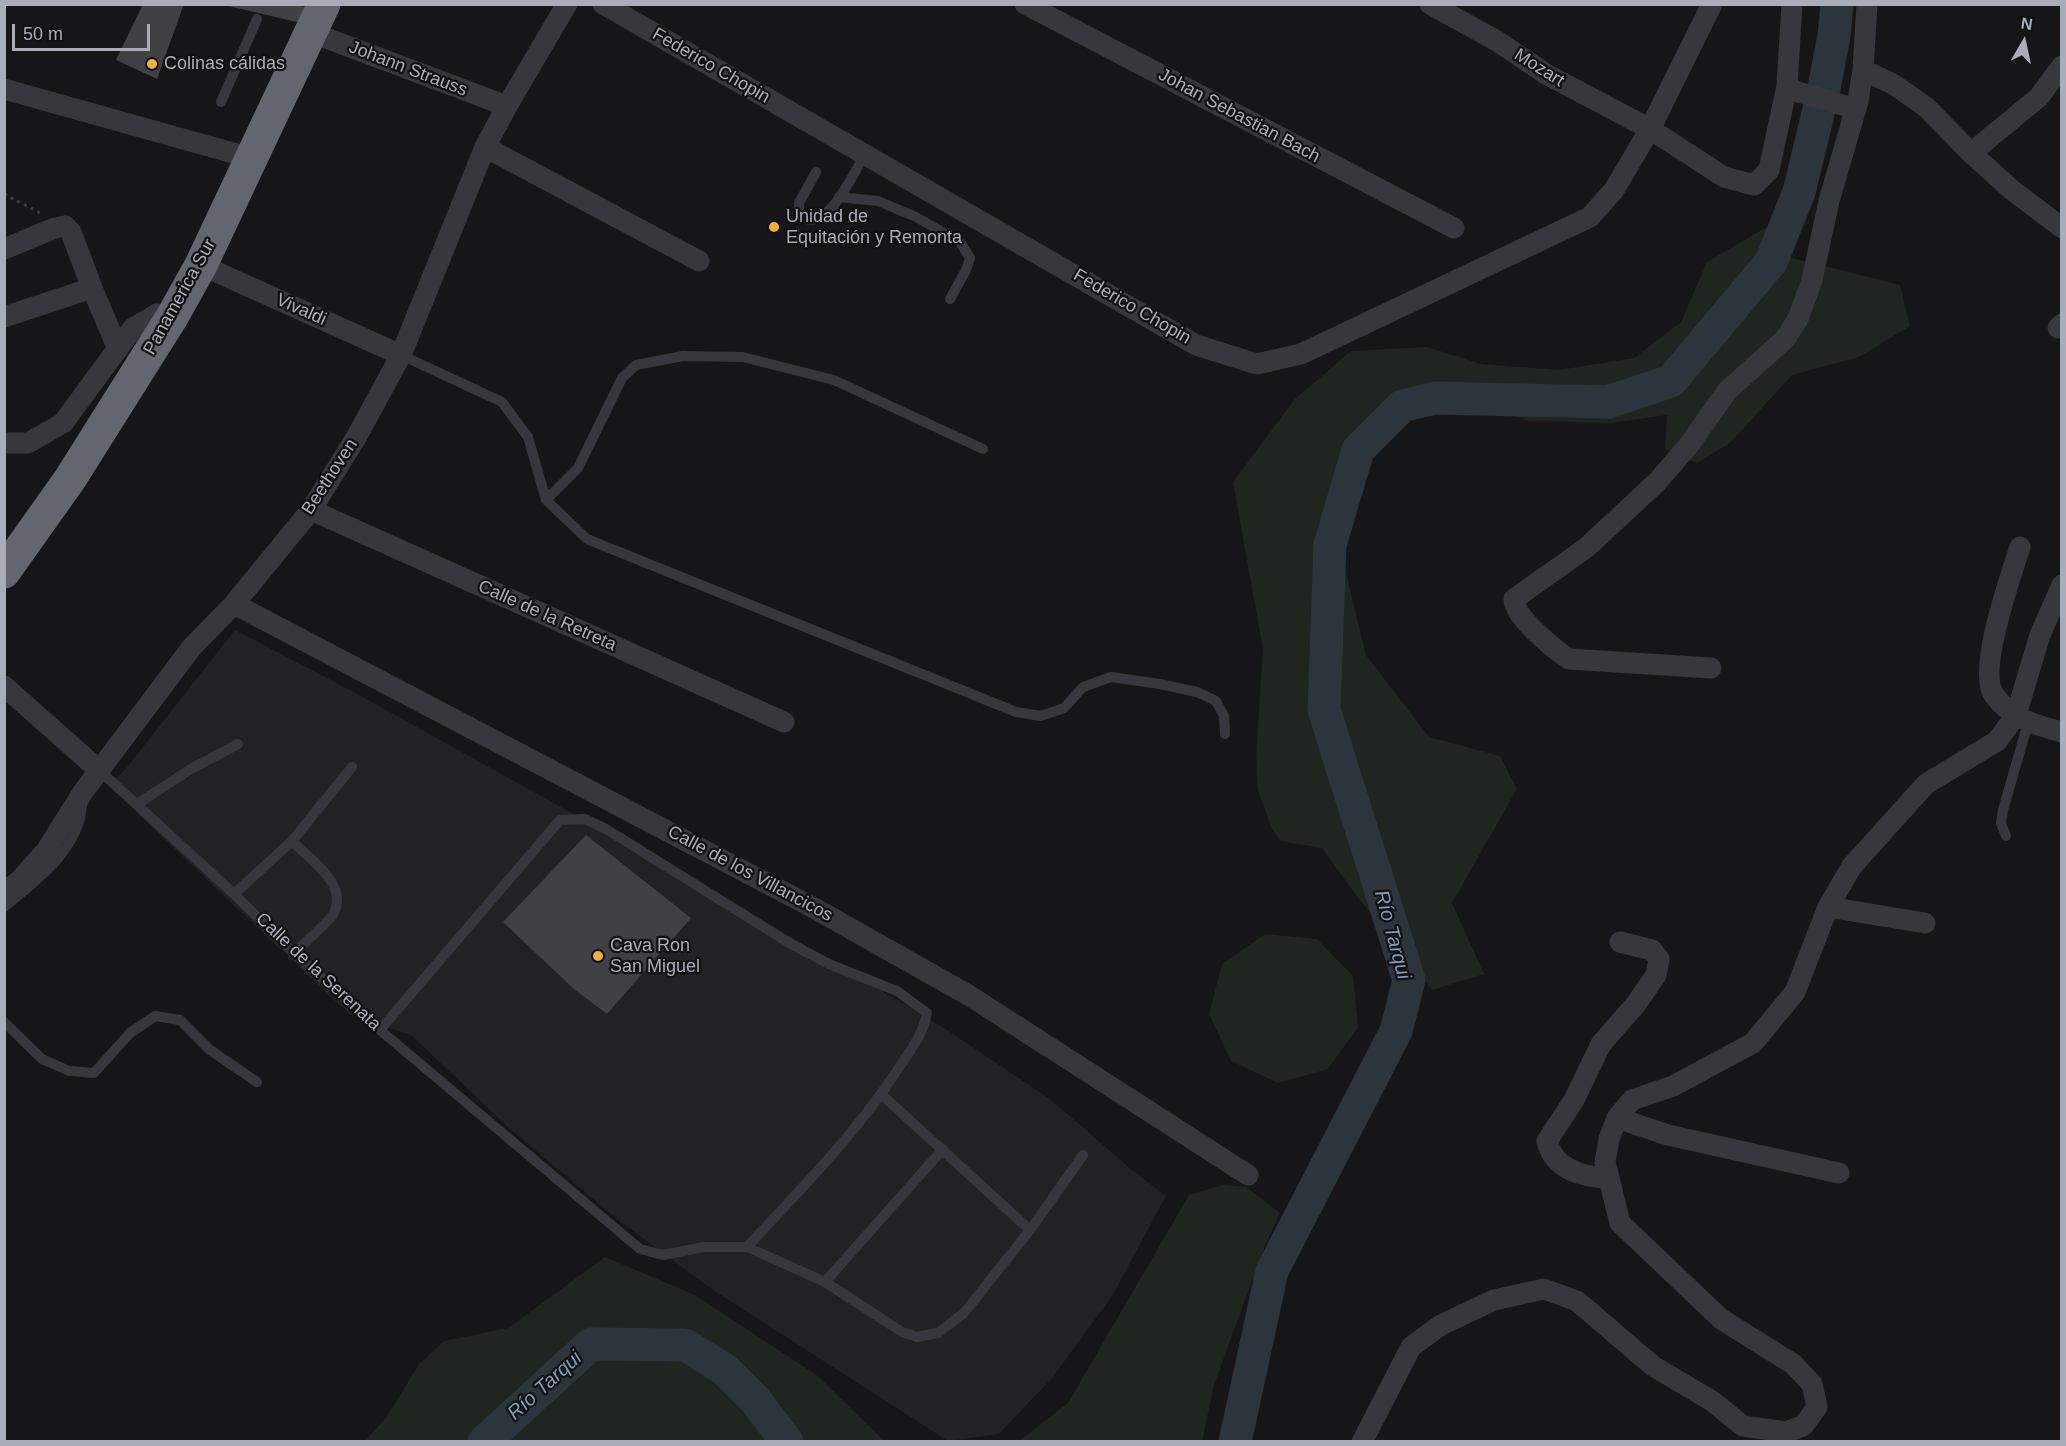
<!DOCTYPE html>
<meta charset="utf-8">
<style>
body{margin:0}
#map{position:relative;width:2066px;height:1446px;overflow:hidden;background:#161618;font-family:Helvetica,sans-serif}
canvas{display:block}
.frame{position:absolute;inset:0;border:6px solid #a8adb8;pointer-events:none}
.north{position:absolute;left:1994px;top:12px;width:60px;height:60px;-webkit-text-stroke:4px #111113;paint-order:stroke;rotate:9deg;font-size:16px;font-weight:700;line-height:24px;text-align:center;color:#a8adb8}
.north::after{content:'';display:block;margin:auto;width:21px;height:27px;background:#a8adb8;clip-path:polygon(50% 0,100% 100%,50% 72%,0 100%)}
.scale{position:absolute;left:12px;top:24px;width:138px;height:27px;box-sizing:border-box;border:3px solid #a8adb8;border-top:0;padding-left:8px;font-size:18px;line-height:21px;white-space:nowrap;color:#a8adb8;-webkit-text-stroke:4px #111113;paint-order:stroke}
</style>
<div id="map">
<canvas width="2066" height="1446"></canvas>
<div class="frame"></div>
<div class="north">N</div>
<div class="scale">50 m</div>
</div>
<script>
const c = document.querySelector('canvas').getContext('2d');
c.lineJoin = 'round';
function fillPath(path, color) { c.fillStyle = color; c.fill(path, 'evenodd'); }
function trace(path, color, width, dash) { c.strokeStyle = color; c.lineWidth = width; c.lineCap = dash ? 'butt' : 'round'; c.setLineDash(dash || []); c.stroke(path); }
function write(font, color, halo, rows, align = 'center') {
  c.font = font + ' Helvetica,sans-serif'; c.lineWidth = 4.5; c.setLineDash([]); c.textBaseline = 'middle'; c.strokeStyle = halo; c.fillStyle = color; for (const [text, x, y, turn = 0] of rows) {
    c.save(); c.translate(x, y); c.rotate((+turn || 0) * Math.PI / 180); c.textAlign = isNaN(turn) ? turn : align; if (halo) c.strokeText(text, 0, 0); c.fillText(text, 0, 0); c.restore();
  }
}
fillPath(new Path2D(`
 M235 630 352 691 741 907 944 1028 1050 1099 1132 1170 1166 1196 1112 1296 1053 1377 999 1434 948 1441 713 1290 617 1219 509 1128 411 1035 350 1015 140 816 122 791 113 782 128 766Z`), '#222225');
fillPath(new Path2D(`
 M1772 224 1782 236 1780 255 1900 285 1910 326 1859 357 1792 375 1730 443 1697 463 1665 449 1667 415 1610 423 1529 421 1439 392 1373 411 1344 459 1327 529 1344 565 1366 655 1429 737 1500 756 1517 789 1452 903 1484 974 1432 990 1359 899 1322 848 1280 841 1271 827 1258 790 1256 758 1263 649 1233 482 1295 399 1351 351 1427 347 1481 364 1559 370 1634 358 1681 322 1707 262Z
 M1265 934 1317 939 1353 976 1358 1027 1328 1069 1278 1083 1231 1061 1209 1014 1222 964Z
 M1222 1185 1246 1187 1280 1213 1264 1248 1214 1385 1202 1441H1019L1068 1403 1189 1195Z
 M605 1257 695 1295 818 1376 884 1441H365L386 1418 419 1364 444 1341 508 1328Z`), '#1e261f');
trace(new Path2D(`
 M484 1442 591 1344 685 1345 724 1369 756 1401 787 1442
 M1235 1442 1272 1271 1396 1031 1409 980 1324 710 1330 545 1358 450 1402 406 1435 398 1608 402 1671 381 1771 262 1799 192 1823 93 1834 36 1837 4`), '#2c353c', 33);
fillPath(new Path2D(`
 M143 4H184L157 79 116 60Z
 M220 4H290L306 7 301 23Z
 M586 835 691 918 607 1014 575 990 503 922Z`), '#404145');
trace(new Path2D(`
 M4 194 40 213`), '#3d3f44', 3, [3, 4.5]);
trace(new Path2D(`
 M221 102 257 19
 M816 172 799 203V214C824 240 854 172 865 154
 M839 197 878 201 916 217 960 242 970 258 966 270 950 299
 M401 355 502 402 528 437 546 500 587 539 1016 712 1041 716 1064 708 1083 687 1111 677 1160 684 1197 692 1216 701 1224 716 1225 734
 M546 500 578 468 622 378 636 365 683 356 743 357 834 380 983 449
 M100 771 234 894 294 953 380 1030 640 1249 663 1255 704 1247H747L825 1282 902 1332 917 1337 938 1333 964 1313 1030 1230 1083 1155
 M137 804 191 769 238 744
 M2006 836 2001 823 2003 810 2028 723
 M292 841C310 860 348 883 334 913 330 922 302 944 294 953
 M234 894 292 841 352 767
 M4 907C36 881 79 850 82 805
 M4 1022 42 1059 69 1071 94 1073 130 1033 155 1016 180 1020 210 1050 257 1082
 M380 1030 560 820 585 819 606 829 791 944 829 964 897 991 927 1013C922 1037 911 1049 898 1069 855 1135 800 1190 747 1247
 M881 1094 1030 1230
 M825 1282 943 1149`), '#37383d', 10);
trace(new Path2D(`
 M603 4 1196 345 1257 364 1301 354 1590 217 1614 190 1650 129 1712 4
 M1025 4 1454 228
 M1430 4 1497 41 1546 74 1650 129 1724 177 1754 185 1769 170 1787 86
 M1792 4 1787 86 1795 91 1856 109
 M310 32 507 106
 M1863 70 1893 84 1926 107 1971 153 2039 97 2062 66
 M4 89 251 158
 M485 147 699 261
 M1971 153 2012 190 2062 228
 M4 249 55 228 65 226 71 232 92 288 118 349
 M201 265 401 355
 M4 317 92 288
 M2058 328 2062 324
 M4 443H28L63 423 133 328 157 314 172 317
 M311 510 784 722
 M2020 547C2011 575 1977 671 1994 695 2012 719 2035 725 2062 732
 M234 604 814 908 970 996 1248 1175
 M1711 668 1569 659C1554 649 1514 617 1514 599L1586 548 1657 482 1689 445 1727 391 1785 339 1798 319 1812 280 1829 201 1858 101 1863 70 1867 4
 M4 686 100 771
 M4 892 19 881 46 851 83 792 192 647 234 604 311 510 357 436 401 355 485 147 507 106 567 4
 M1828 907 1925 923
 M1617 1118 1668 1135 1839 1173
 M1609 1178C1583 1177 1554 1170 1547 1141L1574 1100 1601 1044 1636 1004 1656 975 1659 959 1652 950 1620 942
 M1362 1442 1411 1347 1441 1325 1494 1300 1544 1289 1577 1301 1653 1366 1712 1401 1743 1426 1786 1432 1803 1426 1817 1407 1812 1384 1793 1364 1721 1319 1620 1223 1605 1162 1609 1139 1617 1118 1632 1100 1673 1086 1753 1043 1795 992 1828 907 1852 866 1926 784 1997 741 2016 715 2040 635 2062 585`), '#37383d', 21);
trace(new Path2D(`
 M4 572 70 479 172 317 201 265 324 4`), '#63666e', 33);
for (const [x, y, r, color] of [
 [152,64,6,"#f2b134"],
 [774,227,6,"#f2b134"],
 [598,956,6,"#f2b134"]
]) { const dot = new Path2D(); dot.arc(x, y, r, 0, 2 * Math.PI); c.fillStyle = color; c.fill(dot); trace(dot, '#111113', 2); }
write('18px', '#a8adb8', '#111113', [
 ["Colinas cálidas",164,64],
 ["Unidad de",786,217],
 ["Equitación y Remonta",786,238],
 ["Cava Ron",610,946],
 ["San Miguel",610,967]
], 'left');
write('18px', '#a8adb8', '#111113', [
 ["Federico Chopin",711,66,30],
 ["Mozart",1539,68,32],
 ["Johann Strauss",408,69,21],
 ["Johan Sebastian Bach",1239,116,28],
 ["Panamerica Sur",180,297,-61],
 ["Federico Chopin",1132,307,30],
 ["Vivaldi",301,310,24],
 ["Beethoven",330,477,-57],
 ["Calle de la Retreta",547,616,24],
 ["Calle de los Villancicos",750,874,28],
 ["Calle de la Serenata",318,972,43]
]);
write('italic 20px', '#7f9bb3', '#111113', [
 ["Río Tarqui",1392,935,75],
 ["Río Tarqui",545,1386,-42]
]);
</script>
